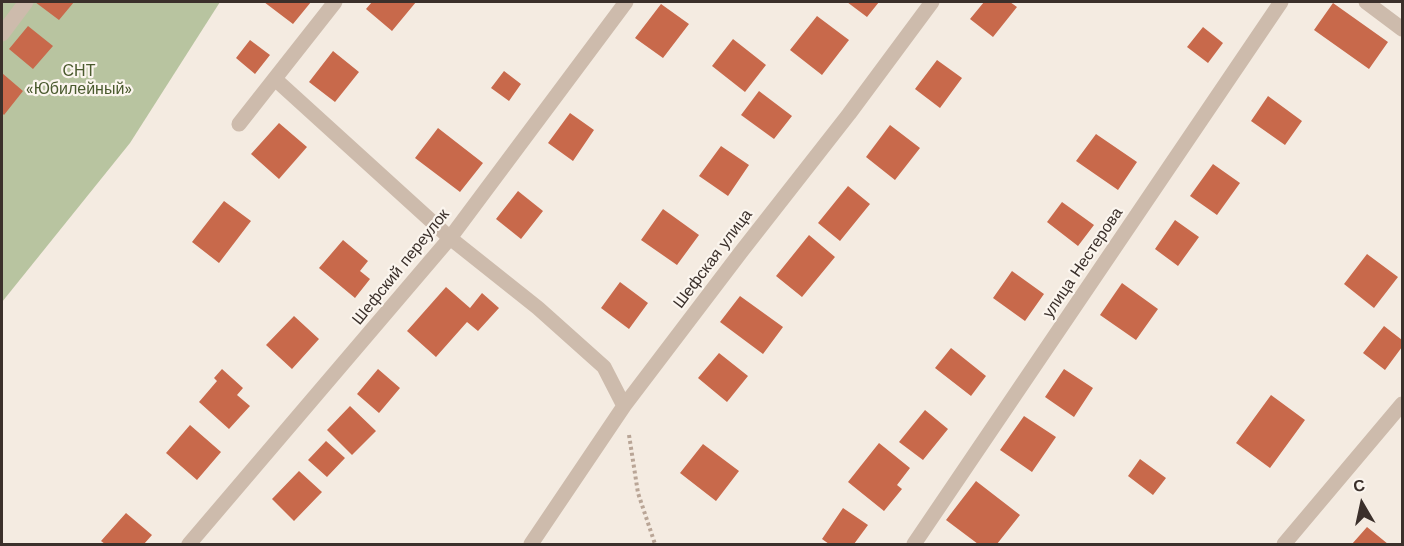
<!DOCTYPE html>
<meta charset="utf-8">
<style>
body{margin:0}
#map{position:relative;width:1404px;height:546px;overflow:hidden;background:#f4ebe1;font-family:"Work Sans",sans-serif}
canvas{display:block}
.frame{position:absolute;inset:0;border:3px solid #3b302b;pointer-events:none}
.north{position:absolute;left:1332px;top:474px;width:60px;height:60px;-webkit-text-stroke:4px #fbf5ee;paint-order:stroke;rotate:351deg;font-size:16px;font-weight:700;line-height:24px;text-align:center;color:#3b302b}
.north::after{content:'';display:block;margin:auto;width:21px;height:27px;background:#3b302b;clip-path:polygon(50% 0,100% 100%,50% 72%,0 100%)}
</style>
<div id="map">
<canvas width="1404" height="546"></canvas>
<div class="frame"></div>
<div class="north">С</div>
</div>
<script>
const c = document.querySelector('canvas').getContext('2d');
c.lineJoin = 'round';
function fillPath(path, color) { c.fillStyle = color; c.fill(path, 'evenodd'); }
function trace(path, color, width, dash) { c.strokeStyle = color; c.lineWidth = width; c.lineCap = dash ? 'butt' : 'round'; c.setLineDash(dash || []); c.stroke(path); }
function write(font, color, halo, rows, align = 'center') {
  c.font = font + ' "Work Sans",sans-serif'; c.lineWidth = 4.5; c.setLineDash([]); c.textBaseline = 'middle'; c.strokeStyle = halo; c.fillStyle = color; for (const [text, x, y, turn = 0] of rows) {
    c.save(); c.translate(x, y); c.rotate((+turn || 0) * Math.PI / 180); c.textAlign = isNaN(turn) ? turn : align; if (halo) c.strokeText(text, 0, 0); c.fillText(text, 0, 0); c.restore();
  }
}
fillPath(new Path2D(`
 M2 2H220L130 143 2 302Z`), '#b8c4a0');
fillPath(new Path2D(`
 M35 2H74L59 20Z
 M264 2H311L293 24Z
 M372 2H416L392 31 366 9Z
 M847 2H879L867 17Z
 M984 2H1010L1017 7 993 37 970 19Z
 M1333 3 1388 42 1369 69 1314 30Z
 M661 4 689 24 663 58 635 38Z
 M817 16 849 40 822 75 790 50Z
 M28 26 53 46 33 69 9 49Z
 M1203 27 1223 43 1208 63 1187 47Z
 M733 39 766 65 745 92 712 66Z
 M250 40 270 55 255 74 236 58Z
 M333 51 359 72 335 102 309 82Z
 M937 60 962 78 940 108 915 89Z
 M504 71 521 84 509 101 491 88Z
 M2 73 23 91 4 115 2 113Z
 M759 91 792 116 774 139 741 115Z
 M1268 96 1302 121 1285 145 1251 121Z
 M570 113 594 130 573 161 548 143Z
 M279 123 307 147 279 179 251 154Z
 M890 125 920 148 895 180 866 157Z
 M438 128 483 163 460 192 415 158Z
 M1096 134 1137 162 1118 190 1076 161Z
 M721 146 749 165 728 196 699 176Z
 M1213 164 1240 183 1217 215 1190 196Z
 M848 186 870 204 840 241 818 223Z
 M518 191 543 211 521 239 496 219Z
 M224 201 251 221 219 263 192 242Z
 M1062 202 1094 225 1078 246 1047 222Z
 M663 209 699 235 677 265 641 240Z
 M1175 220 1199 237 1178 266 1155 249Z
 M809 235 835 257 802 297 776 276Z
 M343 240 368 261 360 271 370 279 355 298 319 268Z
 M1367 254 1398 277 1374 308 1344 284Z
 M1012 271 1044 294 1025 321 993 298Z
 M620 282 648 303 629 329 601 308Z
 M1122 283 1158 309 1136 340 1100 315Z
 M446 287 470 308 482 293 499 308 478 331 467 322 436 357 407 331Z
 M740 296 783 327 763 354 720 322Z
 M294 316 319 339 292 369 266 345Z
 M1384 326 1402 340V347L1385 370 1363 353Z
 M951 348 986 376 971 396 935 368Z
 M719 353 748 376 727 402 698 378Z
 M222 369 243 388 237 395 250 406 229 429 199 402 217 381 214 378Z
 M378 369 400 388 379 413 357 394Z
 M1064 369 1093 388 1074 417 1045 397Z
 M1271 395 1305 420 1270 468 1236 443Z
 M350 406 376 431 352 455 327 430Z
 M925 410 948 429 923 460 899 442Z
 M1024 416 1056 437 1032 472 1000 450Z
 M190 425 221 452 197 480 166 453Z
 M326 441 345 458 327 477 308 460Z
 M879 443 910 468 897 485 902 489 884 511 848 482Z
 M703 444 739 471 716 501 680 473Z
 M1140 459 1166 478 1153 495 1128 476Z
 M299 471 322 492 294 521 272 499Z
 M976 481 1020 515 997 544H978L946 520Z
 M843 508 868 525 854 544H829L822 539Z
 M126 513 152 535 144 544H105L101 541Z
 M1367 527 1388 544H1352Z`), '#c8694b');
trace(new Path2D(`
 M629 435 638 493 655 544`), '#b9a596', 4, [3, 3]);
trace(new Path2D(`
 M1366 2 1402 29
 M2 34 26 2
 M275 79 450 238 538 308 604 367 624 406
 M239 124 335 2
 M189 544 450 238 626 2
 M531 544 624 406 741 252 849 114 932 2
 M914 544 1281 2
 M1284 544 1402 404`), '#cdbbac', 15);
write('16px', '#4a5a2e', '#fbf5ee', [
 ["СНТ",79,71],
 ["«Юбилейный»",79,89]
]);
write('16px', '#3b302b', '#fbf5ee', [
 ["Шефская улица",713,259,-53],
 ["улица Нестерова",1083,263,-56],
 ["Шефский переулок",401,267,-51]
]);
</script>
